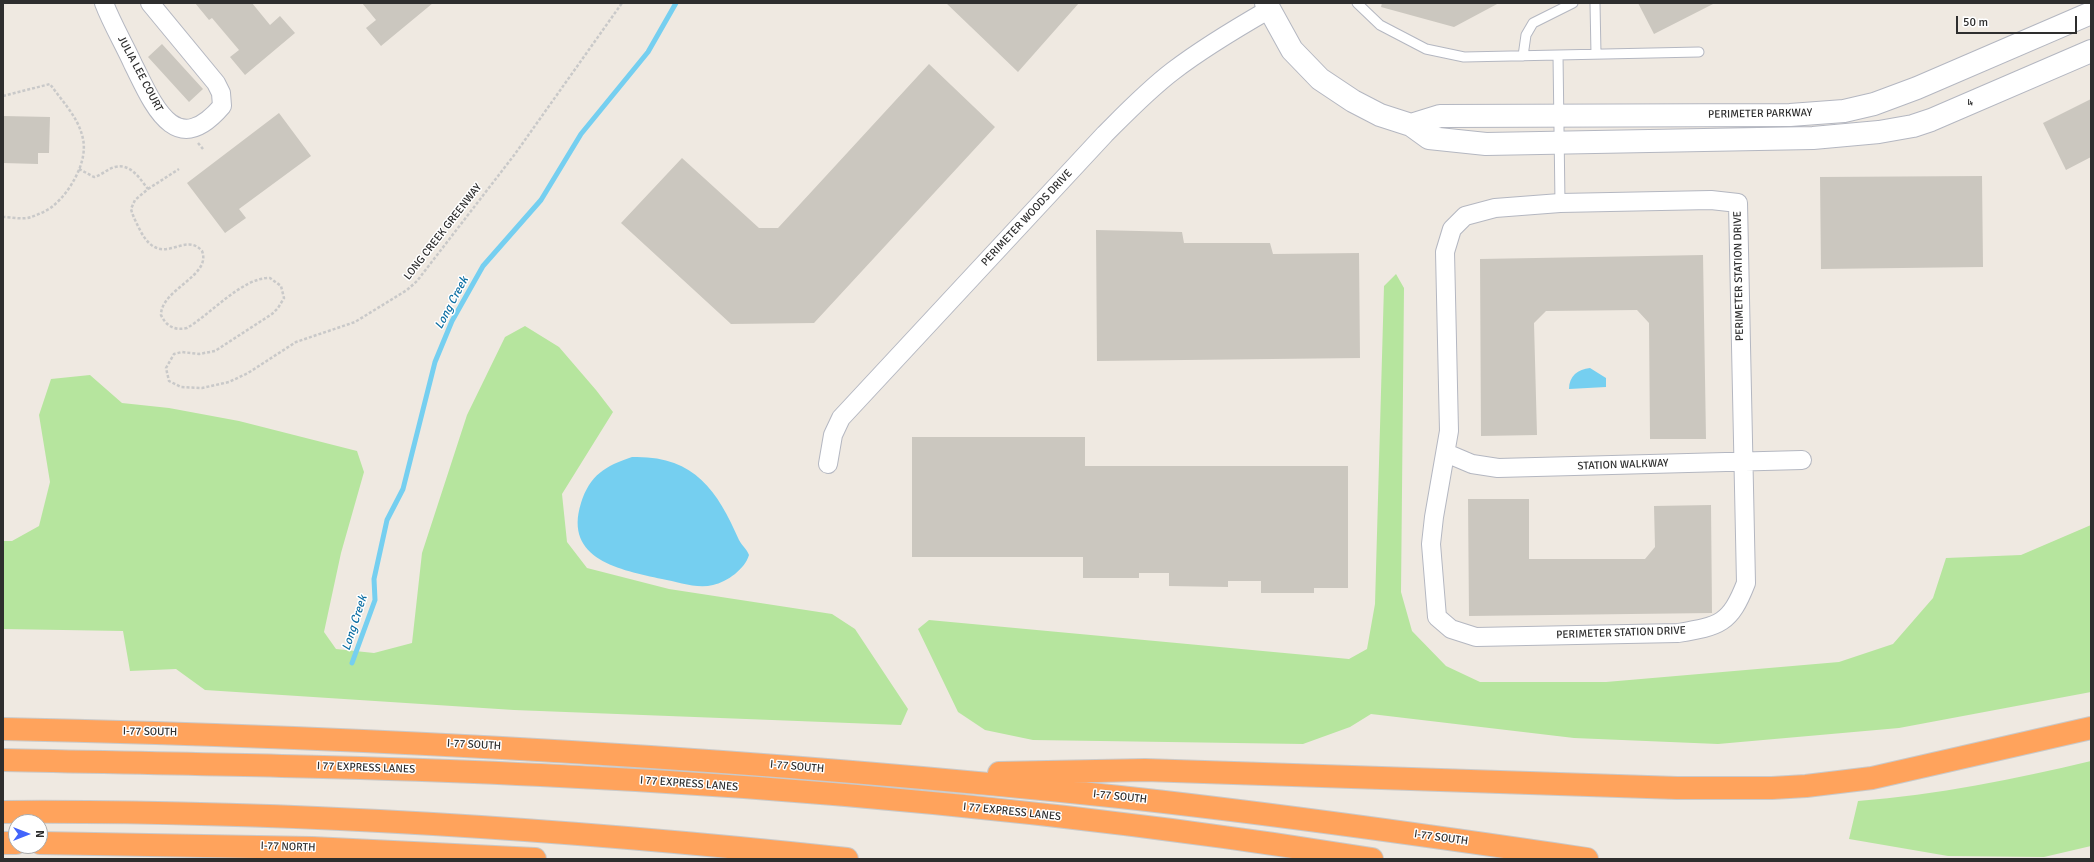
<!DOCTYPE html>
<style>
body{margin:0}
#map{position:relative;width:2094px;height:862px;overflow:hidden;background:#efe9e1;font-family:Signika,sans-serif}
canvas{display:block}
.frame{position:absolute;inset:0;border:4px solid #2e2e2e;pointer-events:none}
.north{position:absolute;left:8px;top:814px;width:40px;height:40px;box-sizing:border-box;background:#fff;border:1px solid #ababab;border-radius:50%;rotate:90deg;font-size:11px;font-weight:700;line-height:16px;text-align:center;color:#2e2e2e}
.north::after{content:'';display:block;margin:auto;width:14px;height:18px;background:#4264fb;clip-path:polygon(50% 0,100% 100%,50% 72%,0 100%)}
.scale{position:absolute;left:1956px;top:16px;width:121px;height:18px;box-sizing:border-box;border:2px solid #2e2e2e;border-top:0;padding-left:5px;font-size:12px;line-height:14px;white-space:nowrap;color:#2e2e2e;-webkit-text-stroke:3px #fff;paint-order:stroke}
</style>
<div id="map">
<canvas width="2094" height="862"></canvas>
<div class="frame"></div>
<div class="north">N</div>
<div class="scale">50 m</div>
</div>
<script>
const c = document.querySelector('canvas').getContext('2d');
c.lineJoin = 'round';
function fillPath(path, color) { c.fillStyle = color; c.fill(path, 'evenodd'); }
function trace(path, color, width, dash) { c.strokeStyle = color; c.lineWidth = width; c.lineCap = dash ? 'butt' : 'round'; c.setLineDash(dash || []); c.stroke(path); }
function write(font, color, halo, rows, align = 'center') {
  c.font = font + ' Signika,sans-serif'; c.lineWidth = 3; c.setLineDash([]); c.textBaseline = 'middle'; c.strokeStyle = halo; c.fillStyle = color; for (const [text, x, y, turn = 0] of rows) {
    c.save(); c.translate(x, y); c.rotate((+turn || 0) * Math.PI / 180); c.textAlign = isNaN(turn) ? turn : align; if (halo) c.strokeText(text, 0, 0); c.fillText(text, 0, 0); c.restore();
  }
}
fillPath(new Path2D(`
 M1396 274 1404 288 1401 592 1412 631 1446 666 1480 682H1606L1839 662 1893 644 1933 598 1946 558 2021 555 2091 525V692L1899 728 1718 744 1574 738 1371 714 1350 727 1303 744 1033 740 985 730 958 712 918 629 929 620 1349 659 1367 649 1375 604 1384 286Z
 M525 326 559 347 596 390 613 412 562 494 567 542 587 568 669 589 832 614 855 629 908 709 901 725 514 710 205 690 176 669 130 671 123 631 3 629V541H12L39 526 50 482 39 415 51 379 90 375 122 403 169 408 239 421 357 451 364 472 341 553 324 632 336 649 374 653 412 643 422 553 467 415 505 337Z
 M2091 761V846L2044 857 1948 856 1849 839 1858 801C1937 795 2015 779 2091 761Z`), '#b6e59e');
fillPath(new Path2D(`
 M1590 368 1606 378V387L1569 389C1569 376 1578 369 1590 368Z
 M632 457C693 455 717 489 739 540 742 546 747 549 749 555 745 569 727 582 713 585 697 589 678 582 662 579 621 570 563 560 581 503 590 475 605 466 632 457Z`), '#75cff0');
trace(new Path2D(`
 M352 663 375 600 374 579 387 520 403 489 435 362 452 321 483 266 541 200 581 134 648 52 676 3`), '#75cff0', 5);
fillPath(new Path2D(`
 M195 3H252L270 25 280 16 295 33 245 75 230 57 239 50 212 18 209 20Z
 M362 3H433L381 46 366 28 376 20Z
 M946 3H1079L1018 72Z
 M1382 3H1499L1454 27 1381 7Z
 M1638 3H1715L1654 34Z
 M162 44 203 89 189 102 148 57Z
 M929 64 995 127 814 323 731 324 621 223 682 158 759 228H778Z
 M2091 99V157L2066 170 2043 123Z
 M279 113 311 156 239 209 246 218 225 233 187 183Z
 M3 116 50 117 49 153H38V164L3 163Z
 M1982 176 1983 267 1821 269 1820 177Z
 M1096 230 1182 232 1184 243H1270L1273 254 1359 253 1360 358 1097 361Z
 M1703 255 1706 439H1650L1649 323 1637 310 1546 311 1534 323 1537 435 1481 436 1480 259Z
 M912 437H1085V466H1348V588H1314V593H1261V581H1228V587L1169 586V573H1139V578H1083V557H912Z
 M1468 499H1529V559H1645L1655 547 1654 506 1711 505 1712 613 1469 616Z`), '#cbc7bf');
const service = new Path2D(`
 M1357 3 1380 25 1426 49 1464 57 1699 52
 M1595 3 1596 54
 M1558 55 1560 203
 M1523 56 1526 35 1533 23 1573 3`);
const minor = new Path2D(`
 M104 3C112 24 124 44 133 64 153 104 175 161 222 106L221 93 216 83 150 3
 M1711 200 1738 203 1746 583C1730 624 1720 626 1678 633L1476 637 1451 629 1437 617 1431 544 1434 517 1449 431 1445 252 1452 229 1465 216 1495 208 1560 203Z
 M1446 453 1472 464 1498 468 1802 460
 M828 464 833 435 841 418 1105 134C1127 112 1148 90 1173 71 1203 48 1235 29 1268 10`);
const tertiary = new Path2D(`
 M1266 3 1292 50 1320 79 1353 101 1380 115 1411 125 1429 138 1486 144 1813 138 1879 132 1913 126 1931 120 2091 51
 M1411 125 1440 116 1790 115 1844 111 1874 104 1917 88 2091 13`);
const motorway = new Path2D(`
 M3 729C376 737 748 758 1120 797 1276 814 1432 836 1587 859
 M3 760C182 764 362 766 541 775 819 788 1097 815 1372 859
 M999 773 1145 770 1677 788H1772L1806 786 1872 778 2091 728
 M3 812C285 810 566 829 847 859
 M3 843H16
 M40 843 312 848 535 859`);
trace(service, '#b4b7c1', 11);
trace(minor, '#b4b7c1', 20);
trace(tertiary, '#b4b7c1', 24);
trace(motorway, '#c9c9c9', 24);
trace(new Path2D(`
 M3 96 50 84C62 101 79 118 83 139 88 162 70 192 53 206 47 211 37 215 31 217 23 220 11 217 3 217
 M198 143 203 149
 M79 169 94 177C102 175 107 169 115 167 131 163 140 179 148 189L135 200 131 209C133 217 137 224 141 232 162 270 184 230 202 251 212 276 161 289 161 315 166 326 175 331 187 328 211 314 243 277 270 278L281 286 284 298 278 308 272 314 215 351 199 354 182 352 174 354 166 368 169 381 181 387 202 388 229 382 248 373 296 342 355 322 407 290 417 281 515 154 622 3
 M148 189 179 169`), '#c9c9c9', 2.5, [3, 2]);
trace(service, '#fff', 9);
trace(minor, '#fff', 18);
trace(tertiary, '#fff', 22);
trace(motorway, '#ffa35c', 22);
write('11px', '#2e2e2e', '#fff', [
 ["JULIA LEE COURT",140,74,62],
 ["4",1970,103,-23],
 ["PERIMETER PARKWAY",1760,114,-1],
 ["PERIMETER WOODS DRIVE",1027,218,-47],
 ["LONG CREEK GREENWAY",443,232,-52],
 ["PERIMETER STATION DRIVE",1739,276,-91],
 ["STATION WALKWAY",1623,465,-2],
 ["PERIMETER STATION DRIVE",1621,633,-2],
 ["I-77 SOUTH",150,732,1],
 ["I-77 SOUTH",474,745,3],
 ["I-77 SOUTH",797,767,5],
 ["I 77 EXPRESS LANES",366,768,2],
 ["I 77 EXPRESS LANES",689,784,4],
 ["I-77 SOUTH",1120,797,6],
 ["I 77 EXPRESS LANES",1012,812,6],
 ["I-77 SOUTH",1441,838,8],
 ["I-77 NORTH",288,847,2]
]);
write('italic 12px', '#0d6fa3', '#fff', [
 ["Long Creek",452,303,-62],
 ["Long Creek",355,623,-72]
]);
</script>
